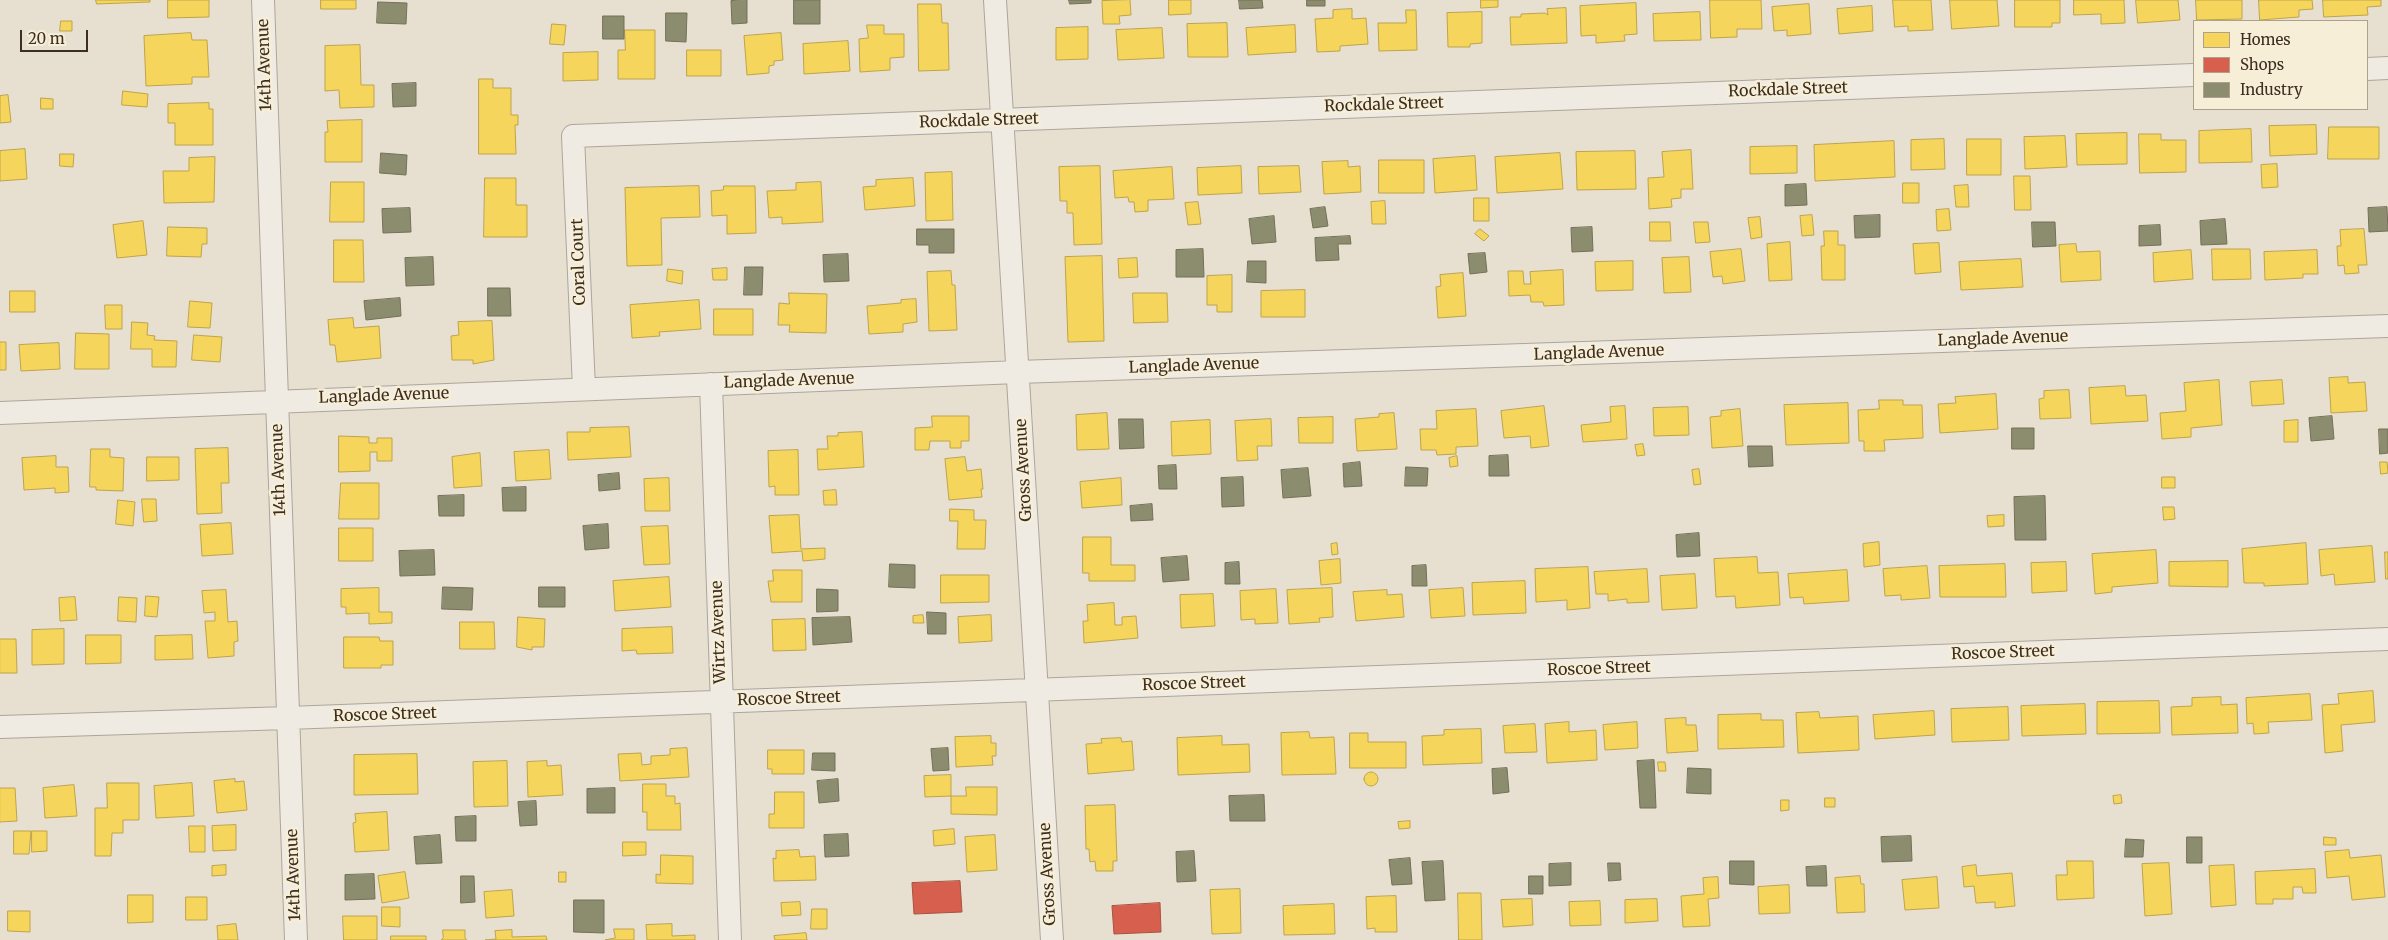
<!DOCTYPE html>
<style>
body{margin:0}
#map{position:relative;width:2388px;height:940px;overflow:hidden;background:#e7e0d1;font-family:Merriweather,serif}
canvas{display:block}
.legend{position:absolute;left:2193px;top:20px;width:175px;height:90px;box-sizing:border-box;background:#f7eed8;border:1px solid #ada18e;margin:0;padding:6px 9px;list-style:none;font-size:15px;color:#3d2e20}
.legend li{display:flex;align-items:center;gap:10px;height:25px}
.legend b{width:25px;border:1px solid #ada18e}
.scale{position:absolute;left:20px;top:30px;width:68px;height:22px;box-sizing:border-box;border:2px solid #3d2e20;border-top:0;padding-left:6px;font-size:15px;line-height:18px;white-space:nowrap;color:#3d2e20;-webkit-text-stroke:4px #f7eed8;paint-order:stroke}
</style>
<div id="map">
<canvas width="2388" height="940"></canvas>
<ul class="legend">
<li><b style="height:14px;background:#f6d55c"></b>Homes</li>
<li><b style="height:14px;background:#d6604d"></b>Shops</li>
<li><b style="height:14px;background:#8c8c6e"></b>Industry</li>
</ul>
<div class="scale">20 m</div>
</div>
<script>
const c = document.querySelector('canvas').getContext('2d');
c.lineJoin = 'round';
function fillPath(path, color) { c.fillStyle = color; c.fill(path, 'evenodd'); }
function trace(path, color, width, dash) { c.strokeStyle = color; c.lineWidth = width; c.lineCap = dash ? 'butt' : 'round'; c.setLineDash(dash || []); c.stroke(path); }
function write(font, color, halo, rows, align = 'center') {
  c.font = font + ' Merriweather,serif'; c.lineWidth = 5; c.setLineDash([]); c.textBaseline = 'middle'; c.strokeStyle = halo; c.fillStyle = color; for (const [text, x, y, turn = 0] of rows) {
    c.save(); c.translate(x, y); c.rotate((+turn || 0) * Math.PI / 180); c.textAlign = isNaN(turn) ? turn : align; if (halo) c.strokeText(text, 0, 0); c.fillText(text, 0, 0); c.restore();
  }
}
const homes = new Path2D(`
 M96 0H150V2L97 4Z
 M168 0H209V17L168 18Z
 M321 0H356V9H321Z
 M1130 0 1131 15 1119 16 1120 24H1103L1102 1Z
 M1169 0H1191V14L1169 15Z
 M1481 0H1498V7L1481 8Z
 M1710 0H1761L1762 29H1737V37L1711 38Z
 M1893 0H1931L1933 30 1908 31V26L1895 27Z
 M1950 0H1997L1999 26 1952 29Z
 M2015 0H2060V23H2052V27H2015Z
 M2074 0H2124L2125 23 2101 24V14L2074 15Z
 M2136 0H2178L2180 20 2138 23Z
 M2196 0H2242V19L2197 20Z
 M2259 0H2312L2313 9 2299 10V17L2260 20Z
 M2323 0H2381V6L2367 7 2368 15 2324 17Z
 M1636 3 1637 34 1624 35 1625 41 1596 43V35L1581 36 1580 6Z
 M918 4H941L942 23H948L949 70 919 71Z
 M1809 4 1811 34 1787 36V30L1774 31 1772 7Z
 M1872 6 1873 31 1839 34 1837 9Z
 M1566 8 1567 43 1511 45 1510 17H1521V14L1545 13 1548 15 1547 9Z
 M1352 9V19L1366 18 1368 44 1340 46V51L1317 52 1315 19 1333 18V10Z
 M1406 10H1416L1417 50 1379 51 1378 23H1406Z
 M1482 12V43L1470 44V47H1448L1447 13Z
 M1700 12 1701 40 1654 41 1653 14Z
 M61 21H72V31H60Z
 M1227 23 1228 57H1188L1187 24Z
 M552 24 566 25 564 45 550 44Z
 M867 25H884V34H904V57L890 58V70L860 72 859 39 868 38Z
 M1295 25 1296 52 1248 55 1246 28Z
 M1088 27V59L1056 60V28Z
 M1162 28 1164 58 1118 60 1116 30Z
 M625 30H655V79H618V50H625Z
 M191 33 192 40H207L209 77H192V84L146 86 144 36Z
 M781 33 783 60 774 61V65L769 66V73L747 75 744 36Z
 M848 41 850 71 804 74 803 44Z
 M360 45 361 85H374V107L340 108 339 90 325 91V46Z
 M687 50H721V76H687Z
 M598 52V80L563 81V53Z
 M479 79H493V88H511V115H518V125H515L516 154H479Z
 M123 91 148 94 147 107 122 105Z
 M8 95 11 122 0 123V96Z
 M41 98 53 99V109H41Z
 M209 103V109H213V145H175V123H168V104Z
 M362 120V162H325V132H328L327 121Z
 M2316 125 2317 154 2270 156 2269 126Z
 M2329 127H2379V159H2328Z
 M2251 129 2252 162 2199 163V131Z
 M2127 133V164L2077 165 2076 134Z
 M2139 134H2161V140H2186V172L2140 173Z
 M2065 136 2067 167 2025 169 2024 137Z
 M1944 139 1945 169 1911 170V140Z
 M1967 139H2001V175H1967Z
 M1894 141 1895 177 1815 181 1814 145Z
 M1797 146V173L1750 174V147Z
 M25 149 27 179 0 181V151Z
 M1691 150 1693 189H1681V198L1671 199 1672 207 1649 209 1648 178 1664 177 1662 152Z
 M1635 151 1636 189 1577 190 1576 152Z
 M1560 153 1563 189 1497 193 1495 157Z
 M60 154H74L73 167 60 166Z
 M1475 156 1477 190 1435 193 1433 159Z
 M215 157 214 202 164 203 163 171H189V158Z
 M1379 160H1424V193H1379Z
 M1348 161V167L1360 166 1361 192 1324 194 1322 162Z
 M2277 164 2278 187 2262 188 2261 165Z
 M1100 166 1102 244 1074 245 1073 213H1067V201H1060L1059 167Z
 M1241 166 1242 193 1198 195 1197 168Z
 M1299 166 1301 192 1259 194 1258 167Z
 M1172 167 1174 199 1148 200V211L1135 212 1134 202H1129L1128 197 1115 198 1113 171Z
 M952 172 953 220 926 221 925 173Z
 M2014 176H2030L2031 210H2015Z
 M485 178H516V205H527V237H484Z
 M913 178 915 206 865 210 863 187 876 186V180Z
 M331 182H364V222H330Z
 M821 182 823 222 782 224V217L769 218 767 191 796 190V183Z
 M1903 183H1919V203H1903Z
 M1968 185 1969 207H1956L1954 186Z
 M699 186 700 217 661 218 662 265 627 266 625 188Z
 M724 186H755L756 233 727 234V215L712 216 711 191 723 190Z
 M1474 198H1489V221H1474Z
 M1385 201 1386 224H1372L1371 202Z
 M1198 202 1201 224 1188 225 1185 203Z
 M1949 209 1951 230 1937 231 1936 210Z
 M1812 215 1814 235 1802 236 1800 216Z
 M1760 217 1762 237 1751 239 1748 218Z
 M143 221 147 255 117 258 113 225Z
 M1650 222H1670L1671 241H1650Z
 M1694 222H1708L1710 242 1696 243Z
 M168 227 207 228V244H202L201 257 167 256Z
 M1480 229 1489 236 1484 241 1475 234Z
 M2364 229 2367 265H2358L2359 273 2345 274 2344 265 2338 266 2337 246H2341L2340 230Z
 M1824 231H1838V245H1845V280H1822L1821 246H1824Z
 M334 240H363L364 282H334Z
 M1790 242 1792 280 1769 281 1767 244Z
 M1939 243 1941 272 1915 274 1913 244Z
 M2076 244 2077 252 2100 251 2101 280 2061 282 2059 245Z
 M1741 249 1745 281 1723 284 1722 276 1713 277 1710 252Z
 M2212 249H2250L2251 279 2213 280Z
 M2191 250 2193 279 2154 282 2153 253Z
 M2317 250 2318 274H2303V278L2265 280 2264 252Z
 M1102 256 1104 341 1068 342 1065 257Z
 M1689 257 1691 292 1664 293 1662 258Z
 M1137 258 1138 277 1119 278 1118 259Z
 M2021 259 2023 287 1961 290 1959 262Z
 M1633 261V290L1596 291 1595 262Z
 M727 268V280H713L712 269Z
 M668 269 683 271 682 284 667 281Z
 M1563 270 1564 305 1544 306 1543 302H1531L1530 295 1509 296 1508 271H1523L1524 284H1531L1530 272Z
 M951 271 952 285H955L957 330 929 331 927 272Z
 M1463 273 1466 316 1438 318 1436 287 1441 286 1440 275Z
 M1232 275V312H1217V305H1207V276Z
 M1305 290V317H1261V291Z
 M10 291H35V312H10Z
 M789 293 827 294 826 333 789 332 790 325H778L779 303 789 304Z
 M1133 293H1167L1168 322 1134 323Z
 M916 299 917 322 903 324V332L869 334 867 306 901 303V300Z
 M699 300 701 329 659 332 660 336 632 338 630 305Z
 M190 301 212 303 210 328 188 327Z
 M105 305H122V329H106Z
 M714 309H753V335H714Z
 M353 318 354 328 379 326 381 358 337 362 335 345H330L328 320Z
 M492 321 494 360 473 364V360H452L451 336 459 335 458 322Z
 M132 322 148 323 147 335 155 336 154 340 177 341 176 367H152V349H131Z
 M76 333 109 334V369H75Z
 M194 335 222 337 220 362 192 360Z
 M0 342H6V370H0Z
 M59 343 60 369 21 371 19 345Z
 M2348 377V383L2365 382 2367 411 2331 413 2329 378Z
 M2219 380 2222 425 2191 428V437L2162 439 2160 413 2186 411 2184 383Z
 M2282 380 2284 404 2252 406 2250 382Z
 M2125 386 2126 396 2146 395 2148 421 2091 424 2089 388Z
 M2069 390 2071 418 2040 419 2039 399 2044 398V391Z
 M1996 394 1998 429 1940 433 1938 404 1956 403 1955 397Z
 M1879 400H1903V405H1922L1923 438 1884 440 1885 451H1864V441H1859L1858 410 1879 409Z
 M1848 403 1849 443 1786 445 1784 405Z
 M1544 406 1549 446 1531 448 1530 436 1504 438 1501 411Z
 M1625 406 1627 439 1583 442 1581 425 1611 422 1610 407Z
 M1688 407 1689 435 1654 436 1653 408Z
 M1476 409 1478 446 1456 447V454L1437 455 1436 450H1421L1420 429H1437L1436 411Z
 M1740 409 1743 446 1712 448 1710 417 1721 416V411Z
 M1107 413 1109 449 1077 450 1076 415Z
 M1394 413 1397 449 1357 451 1355 419 1379 417V414Z
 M932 416H969V441H961V448H950V441H930L929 450H915V428L932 427Z
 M1333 417V443H1299L1298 418Z
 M1271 419 1272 446H1257L1258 460 1237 461 1235 421Z
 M1210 420 1211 454 1172 456 1171 422Z
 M2298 420V442H2284V421Z
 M629 427 631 457 568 460 567 432H590V428Z
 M862 432 864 467 818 470 817 449H828L827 436H838V433Z
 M339 436 369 437V443H377V438H392V461H377V452H370V471L339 472Z
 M1643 444 1645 455 1637 456 1635 445Z
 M228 448 229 483H221L222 513 197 514 195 449Z
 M91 449H110V457L124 458 123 491 96 490V487H90Z
 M549 450 551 479 516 481 514 452Z
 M798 450 799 495H775V486L769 487 768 451Z
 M480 453 482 486 454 488 452 457Z
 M56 456V467H68L69 492 55 493V488L24 490 22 458Z
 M1457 456 1458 466 1450 467 1449 458Z
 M147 457H179V480L147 481Z
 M965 457 967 471 981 469 983 489H981L982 497 949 500 945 459Z
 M2380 462H2387L2388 473 2381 474Z
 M1699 469 1701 484 1694 485 1692 470Z
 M2162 477H2175V488H2162Z
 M669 478 670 511H645L644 479Z
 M1121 478 1122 505 1082 508 1080 482Z
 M341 483H379V519H339Z
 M836 490 837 505H824L823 491Z
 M142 499H156L157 521 144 522Z
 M118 500 135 502 133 526 116 524Z
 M2163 507H2174L2175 519 2164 520Z
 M950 509 974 510V520H986L985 549H957L958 521H950Z
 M799 515 801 549 825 548V559L803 561 802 551 772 553 769 516Z
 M2004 515V526L1988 527 1987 516Z
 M231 523 233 554 202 556 200 525Z
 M668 526 670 564 644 565 641 527Z
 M339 528H373V561H339Z
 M1083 537H1111V565H1135V581H1089V573H1083Z
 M1879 542 1880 565 1864 567 1863 544Z
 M1337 543 1338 554 1332 555 1331 544Z
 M2306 543 2308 584 2264 586V583H2244L2242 549Z
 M2372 546 2375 582 2335 585 2334 574 2321 576 2319 550Z
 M2156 550 2158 583 2112 587V592L2095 594 2092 554Z
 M2385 552H2388V579H2386Z
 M1757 557 1758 573 1778 572 1780 605 1736 608 1735 596 1716 597 1714 559Z
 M1340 559 1341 583 1321 585 1319 561Z
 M2228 561V587L2169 586V562Z
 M2066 562 2067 591 2032 593 2031 563Z
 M2005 564 2006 597H1940L1939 566Z
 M1927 566 1930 598 1901 600V595L1885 596 1883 569Z
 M1588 567 1590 608 1567 610V600L1536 602 1535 569Z
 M1647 569 1649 602 1627 603V599L1608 601V594H1596L1594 572Z
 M773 570H802V602H771L768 581H773Z
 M1847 570 1849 601 1804 604 1803 597 1790 598 1788 574Z
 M1695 574 1697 608 1662 610 1660 576Z
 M941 575H989V602L941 603Z
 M669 577 671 607 615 611 613 581Z
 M1525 581 1526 613 1473 615 1472 583Z
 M379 588V612H392V623L369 624V613L346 614V607H341V589Z
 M1332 588 1333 617 1319 618 1320 622 1289 624 1287 590Z
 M1463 588 1465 616 1431 618 1429 590Z
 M1276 589 1278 623 1255 624V619L1241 620 1240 591Z
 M226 590 228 622 237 621 238 641 234 642V656L208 658 205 621H215V612L204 613 202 591Z
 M1387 590V595L1402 594 1404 617 1356 621 1353 592Z
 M1213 594 1215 626 1181 628 1180 595Z
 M146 596 159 597 157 617 145 616Z
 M75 597 77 620 60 621 59 598Z
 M119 597 137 598 136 622 118 621Z
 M1114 603 1115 625H1122V617L1136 616 1138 638 1084 643 1083 621H1088L1087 605Z
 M923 615 924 623H913V616Z
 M991 615 992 641 959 643 958 617Z
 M518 617 545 619 544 647H532V650L517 647Z
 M805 619 806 650 773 651 772 620Z
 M460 622H494L495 649H460Z
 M672 627 673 653 637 654 636 650 622 651V629Z
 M64 629V664L32 665V630Z
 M86 635H121V663L86 664Z
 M192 635 193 659 155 660V636Z
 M344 637H379L380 641H393V665H381V668H344Z
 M0 639H16L17 673H0Z
 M2373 691 2375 722 2341 725 2343 751 2325 753 2322 705 2339 704 2338 694Z
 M2310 694 2312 720 2268 722 2269 733 2254 734 2253 723 2247 724 2246 698Z
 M2221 697V705L2237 704 2238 733 2172 735 2171 707 2192 706V698Z
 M2159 701 2160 733 2097 734V702Z
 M2085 704 2086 734 2022 736 2021 706Z
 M2008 707 2009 740 1952 742 1951 709Z
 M1934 711 1935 735 1875 739 1873 715Z
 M1819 712 1820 718 1858 716 1859 750 1798 753 1796 713Z
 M1761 714V720H1783L1784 747 1718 749V715Z
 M1686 718V725H1696L1698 751 1667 753 1665 719Z
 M1569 722V732L1596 730 1597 760 1547 763 1545 724Z
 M1637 722 1638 748 1605 750 1603 725Z
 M1535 724 1537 752 1505 753 1503 726Z
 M1481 729 1482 763 1423 765 1422 736 1444 735V730Z
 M1309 732 1310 738 1334 737 1336 774 1282 775 1281 733Z
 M1350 733H1368V742H1406V768H1350Z
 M991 736V743H996V756H992L993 765 956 767 955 737Z
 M1222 736V745L1249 744 1250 772 1178 775 1177 738Z
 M1121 738 1122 742 1132 741 1134 770 1088 774 1086 744 1102 743 1101 739Z
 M687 748 689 777 620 781 618 754 641 753 642 765 651 764V756L670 755V749Z
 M768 750H804V774H772V769H768Z
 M417 754 418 794 354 795V755Z
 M507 761 508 806 474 807 473 762Z
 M547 761V766L561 765 563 795 528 797 527 762Z
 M1658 762H1665L1666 771H1659Z
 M1364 779a7 7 0 1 1 14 0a7 7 0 1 1-14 0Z
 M951 775V796L925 797 924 776Z
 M235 779V782L244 781 247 810 217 813 214 781Z
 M107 783H139V820H123V833H112L111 856H95V808H107Z
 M192 783 194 816 156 818 154 786Z
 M643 784H666V796H675V804L680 803 681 830H647V812H643Z
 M74 785 77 816 45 818 43 788Z
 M966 787H997V815L951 814V796H966Z
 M0 788H15L17 821 0 822Z
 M775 792H804V828H769V814H774Z
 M2121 795 2122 803 2114 804 2113 796Z
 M1825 798H1835V807H1825Z
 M1781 800H1789V810L1781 811Z
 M1115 805 1117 861H1113V871H1096L1095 861 1090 862 1089 849H1086L1085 806Z
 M387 812 389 850 355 852 353 823 356 822 355 814Z
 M1410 821V828L1399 829 1398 822Z
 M236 825V850L213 851 212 826Z
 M189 826H205V852H190Z
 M954 829 955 844 934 846 933 831Z
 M14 831H31L29 854H14Z
 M32 831H47V851L32 852Z
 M995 835 997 870 967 872 965 837Z
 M2324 837 2336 838V845H2324Z
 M623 842H646V855L623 856Z
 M799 850 800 857 815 856 816 880 774 881 773 858 776 859V851Z
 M2349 850 2350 858 2381 855 2385 897 2352 900 2349 876 2327 878 2325 852Z
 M661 855 693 856V884L656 883V874L660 875Z
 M2067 861H2093L2094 898 2057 900 2056 875H2067Z
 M2169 863 2172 914 2145 916 2142 864Z
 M226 865V875L212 876V866Z
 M1976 865 1977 876 2012 873 2015 906 1995 908V902L1976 903 1974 886 1964 887 1962 867Z
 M2234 865 2236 905 2211 907 2209 866Z
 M2315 869 2316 893H2303L2302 887H2293V899H2273V904H2256L2255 872Z
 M405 872 409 898 382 903 378 876Z
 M559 872H566V882H559Z
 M1860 876 1861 884H1864L1865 912 1837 913 1835 878Z
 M1718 877 1719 898 1708 899 1710 926 1683 927 1681 896 1704 894 1703 878Z
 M1937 877 1939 908 1905 910 1902 880Z
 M1789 885 1790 913 1759 914 1758 887Z
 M1240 889 1241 933 1212 934 1210 890Z
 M512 890 514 916 486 918 484 892Z
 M1458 893H1481L1482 940H1459Z
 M128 895H153V922L128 923Z
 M1396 896 1397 932H1375V928L1367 929 1366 897Z
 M186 897H207V920H186Z
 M1532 899 1533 925 1503 927 1501 900Z
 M1657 899 1658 921 1625 923V900Z
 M1600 901 1601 925 1570 926 1569 902Z
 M800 902 801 915 782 916 781 903Z
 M1334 904 1335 934 1284 935 1283 906Z
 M382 907H400V927L382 926Z
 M812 909H827V929H811Z
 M8 911H30V932L8 931Z
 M343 916H377V940H344Z
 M236 924 238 940H218L217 926Z
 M672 924V936L695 935V940H647L646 925Z
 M614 929H634V940H605L615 938Z
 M443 930H465V938L467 940H441L443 938Z
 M512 930V937L546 936 547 940H485L496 939 495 931Z
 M806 933 807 940H775L774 936Z
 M391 936H426V940H391Z`);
fillPath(homes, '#f6d55c');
trace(homes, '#bea34a', 1);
const shops = new Path2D(`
 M960 881 962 912 914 914 912 883Z
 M1160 903 1161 932 1114 934 1112 906Z`);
fillPath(shops, '#d6604d');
trace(shops, '#a85140', 1);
const industry = new Path2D(`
 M747 0V23L732 24 731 1Z
 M794 0H820V24H794Z
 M1069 0H1091V3L1070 4Z
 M1239 0H1262L1263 8 1240 9Z
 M1307 0H1325V6H1307Z
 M378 2 407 3 406 24 377 23Z
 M666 13H687L686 42 666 41Z
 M603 16H624V39H603Z
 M416 83V106L393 107 392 84Z
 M381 153 407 155 406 175 380 173Z
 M1806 184 1807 205 1785 206V185Z
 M1325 207 1328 226 1313 228 1310 209Z
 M2387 207 2388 231 2369 232 2368 208Z
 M410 208 411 232 383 233 382 209Z
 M1880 215V237L1855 238 1854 216Z
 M1274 216 1276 242 1252 244 1249 219Z
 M2225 219 2227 244 2201 245 2200 221Z
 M2032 222H2055L2056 246 2033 247Z
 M2160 225 2161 245 2139 246V226Z
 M1592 227 1593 251 1572 252 1571 228Z
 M917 229H954V253H929V245H917Z
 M1350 236 1351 244H1338L1339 260 1316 261 1315 238Z
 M1203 249 1204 277H1176V250Z
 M1485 253 1487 272 1470 274 1468 254Z
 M848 254 849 281 824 282 823 255Z
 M433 257 434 285 406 286 405 258Z
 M1248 261H1266V283L1247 282Z
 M745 267H763L762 295H744Z
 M488 288H510L511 316H488Z
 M400 298 401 316 366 320 364 301Z
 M2332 416 2334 439 2311 441 2309 418Z
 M1119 419H1143L1144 448 1120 449Z
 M2012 428H2034V449H2012Z
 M2379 429H2388V453L2380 454Z
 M1748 446H1772L1773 466 1749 467Z
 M1508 455 1509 476H1489V456Z
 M1360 462 1362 486 1344 487 1343 464Z
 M1176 465 1177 489H1159L1158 466Z
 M1406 467 1428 468 1427 486H1405Z
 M1308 468 1311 496 1283 498 1281 470Z
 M619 473 620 489 599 491 598 475Z
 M1243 477 1244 506 1222 507 1221 478Z
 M526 487V511H503L502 488Z
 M464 495V516H439L438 496Z
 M2045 496 2046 540H2015L2014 497Z
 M1152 504 1153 520 1131 521 1130 506Z
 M608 524 609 548 585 550 583 526Z
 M1699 533 1700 556 1677 557 1676 535Z
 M434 550 435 575 400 576 399 551Z
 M1187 556 1189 580 1163 582 1161 558Z
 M1239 562 1240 584H1225V563Z
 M890 564 915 565V588L889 587Z
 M1426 565 1427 586H1412V566Z
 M443 587 473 588 472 610 442 609Z
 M539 587H565V607H539Z
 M817 589 838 590V611L817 612Z
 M927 612 946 613V634H928Z
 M850 617 852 642 813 645 812 618Z
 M948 748 949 770 933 771 931 749Z
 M813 753H835V771L812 770Z
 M1654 760 1656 808H1640L1637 761Z
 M1507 768 1509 792 1493 794 1492 769Z
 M1688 768 1711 769V794L1687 793Z
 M838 779 839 801 819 803 817 781Z
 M615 788V813H587V789Z
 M1264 795 1265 821H1230L1229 796Z
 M536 801 537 825 520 826 518 802Z
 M476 816V841H456L455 817Z
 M848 834 849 856 825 857 824 835Z
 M440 835 442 863 416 864 414 837Z
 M1911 836 1912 861 1882 862 1881 837Z
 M2187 837H2202V863H2187Z
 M2126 839 2144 840 2143 857H2125Z
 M1194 851 1196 881 1177 882 1176 852Z
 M1410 858 1412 884 1392 885 1389 860Z
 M1443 861 1445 900 1425 901 1422 862Z
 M1730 861H1754V885L1730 884Z
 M1571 863V885L1549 886V864Z
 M1608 863H1620L1621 880 1609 881Z
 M1826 866 1827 886H1807L1806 867Z
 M374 874 375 899 345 900V875Z
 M461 876H474L475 902 461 903Z
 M1529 876H1543V894H1529Z
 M574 900H604V933L574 932Z`);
fillPath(industry, '#8c8c6e');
trace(industry, '#747057', 1);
const minor = new Path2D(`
 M263 0 296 940
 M995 0 1052 940
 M2367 69 2388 68
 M711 384 730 940
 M584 389 573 136 2194 75
 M0 413 1018 372 2388 326
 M0 727 288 718 2388 639`);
trace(minor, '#ada599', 24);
trace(minor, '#efebe3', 22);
write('16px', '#3d2e20', '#f7eed8', [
 ["14th Avenue",265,65,-92],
 ["Rockdale Street",1788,90,-2],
 ["Rockdale Street",1384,105,-2],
 ["Rockdale Street",979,121,-2],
 ["Coral Court",579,262,-92],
 ["Langlade Avenue",2003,339,-2],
 ["Langlade Avenue",1599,353,-2],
 ["Langlade Avenue",1194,366,-2],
 ["Langlade Avenue",789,381,-2],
 ["Langlade Avenue",384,396,-2],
 ["14th Avenue",279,470,-92],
 ["Gross Avenue",1024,470,-93],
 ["Wirtz Avenue",719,632,-92],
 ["Roscoe Street",2003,653,-2],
 ["Roscoe Street",1599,669,-2],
 ["Roscoe Street",1194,684,-2],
 ["Roscoe Street",789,699,-2],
 ["Roscoe Street",385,715,-2],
 ["Gross Avenue",1048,874,-93],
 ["14th Avenue",294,875,-92]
]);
</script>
